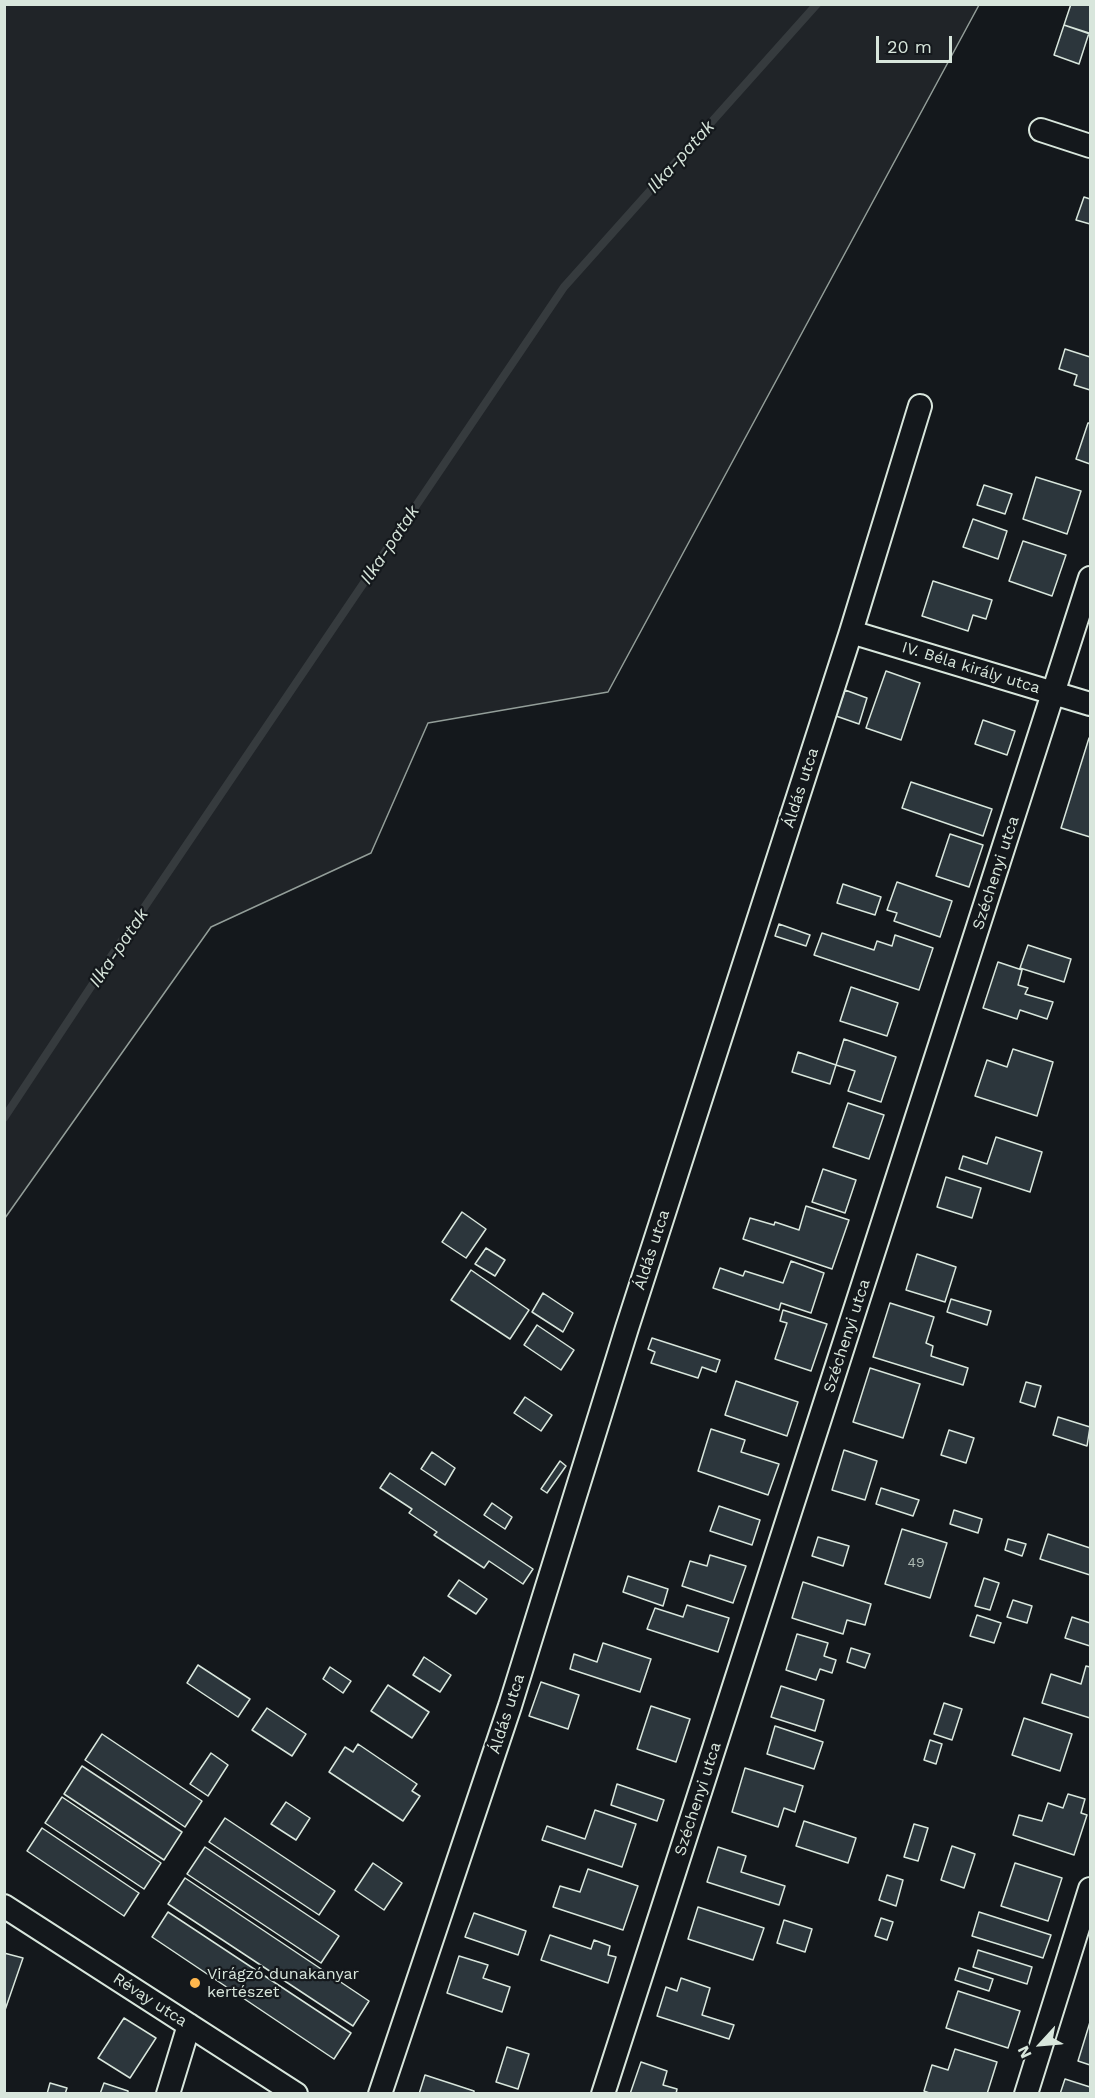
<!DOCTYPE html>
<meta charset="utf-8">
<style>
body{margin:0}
#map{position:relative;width:1095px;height:2098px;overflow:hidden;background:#14181c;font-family:"Work Sans",sans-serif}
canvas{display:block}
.frame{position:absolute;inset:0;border:6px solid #d8e6dc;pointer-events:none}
.north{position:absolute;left:1011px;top:2014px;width:60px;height:60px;-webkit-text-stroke:4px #14181c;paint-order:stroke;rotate:244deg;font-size:16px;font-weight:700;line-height:24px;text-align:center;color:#d8e6dc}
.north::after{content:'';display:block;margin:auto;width:21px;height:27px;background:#d8e6dc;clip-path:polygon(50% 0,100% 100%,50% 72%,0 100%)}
.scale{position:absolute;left:876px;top:36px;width:76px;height:27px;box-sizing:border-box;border:3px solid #d8e6dc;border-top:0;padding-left:8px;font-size:18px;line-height:21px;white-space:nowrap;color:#d8e6dc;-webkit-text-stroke:4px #14181c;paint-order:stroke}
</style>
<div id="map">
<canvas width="1095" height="2098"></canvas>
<div class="frame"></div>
<div class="north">N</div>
<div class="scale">20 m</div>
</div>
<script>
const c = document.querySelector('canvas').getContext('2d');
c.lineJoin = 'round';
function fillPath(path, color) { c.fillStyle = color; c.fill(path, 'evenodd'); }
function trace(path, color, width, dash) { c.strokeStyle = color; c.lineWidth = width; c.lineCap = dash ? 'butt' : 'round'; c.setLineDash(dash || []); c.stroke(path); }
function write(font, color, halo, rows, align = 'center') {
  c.font = font + ' "Work Sans",sans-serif'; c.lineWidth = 4.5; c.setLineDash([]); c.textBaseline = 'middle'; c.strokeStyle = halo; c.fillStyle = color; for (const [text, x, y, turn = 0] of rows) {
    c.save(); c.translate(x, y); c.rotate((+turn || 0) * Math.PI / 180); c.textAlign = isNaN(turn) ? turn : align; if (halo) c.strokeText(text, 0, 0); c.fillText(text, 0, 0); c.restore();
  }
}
const green = new Path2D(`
 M5 4 979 5 608 692 428 723 371 853 211 927 5 1218Z`);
fillPath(green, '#202428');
trace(green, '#939e99', 1.5);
trace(new Path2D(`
 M4 1118 110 958 564 287 817 4`), '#363b3e', 8);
const building = new Path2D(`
 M1071 4H1090V34L1064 25Z
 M1064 25 1089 33 1079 64 1054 55Z
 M1084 197 1090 199V224L1076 220Z
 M1065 349 1090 357V390L1074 385 1077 375 1059 369Z
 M1088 423H1090V464L1076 459Z
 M1036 477 1081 491 1067 534 1023 519Z
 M984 485 1012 494 1005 514 977 505Z
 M973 519 1007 531 998 559 963 547Z
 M1023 541 1066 555 1052 596 1009 581Z
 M933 581 992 600 986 619 973 615 968 631 922 616Z
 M886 671 920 683 901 740 866 728Z
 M845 690 867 698 859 724 836 716Z
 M983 720 1015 731 1007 755 975 744Z
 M1089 738H1090V837L1061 828Z
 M911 782 992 809 983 836 902 808Z
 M950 834 983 845 969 887 936 876Z
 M897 882 952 901 940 937 894 921 897 913 887 910Z
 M843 884 881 897 875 915 837 903Z
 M779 924 810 935 806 946 775 936Z
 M822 933 874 950 877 941 892 946 895 935 933 948 919 990 814 955Z
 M1028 945 1071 959 1064 982 1020 968Z
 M998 962 1022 970 1018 985 1028 988 1025 994 1053 1002 1047 1019 1020 1010 1017 1019 983 1008Z
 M851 987 898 1003 887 1036 840 1021Z
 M844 1039 896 1057 881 1102 848 1091 855 1071 836 1065Z
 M1013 1049 1053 1062 1037 1116 975 1096 987 1060 1007 1067Z
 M798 1052 836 1065 830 1084 792 1072Z
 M848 1103 884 1115 869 1159 833 1147Z
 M996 1137 1042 1152 1030 1192 959 1169 963 1156 987 1164Z
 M823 1169 856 1180 845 1213 812 1202Z
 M946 1177 981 1188 972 1218 937 1207Z
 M806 1206 849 1220 832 1269 743 1239 750 1218 774 1225 775 1222 799 1230Z
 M462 1212 486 1229 466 1258 442 1242Z
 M486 1248 505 1260 495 1276 475 1264Z
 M917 1254 956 1267 945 1302 906 1290Z
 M791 1261 824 1273 811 1313 781 1303 779 1310 713 1288 720 1268 743 1276 745 1271 783 1283Z
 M471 1270 529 1310 510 1339 451 1300Z
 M543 1293 573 1313 563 1332 532 1312Z
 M951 1299 991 1311 987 1325 947 1312Z
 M890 1303 934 1317 926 1343 933 1346 931 1356 968 1368 963 1385 873 1357Z
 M783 1310 827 1324 811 1371 775 1359 787 1323 780 1321Z
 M537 1325 574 1350 561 1370 524 1345Z
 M652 1338 720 1360 716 1372 702 1367 698 1378 651 1363 655 1352 648 1349Z
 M870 1368 920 1384 903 1438 853 1422Z
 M736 1381 798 1402 787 1436 725 1415Z
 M1026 1382 1041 1386 1035 1407 1020 1402Z
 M525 1397 552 1415 541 1431 514 1413Z
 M1058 1417 1090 1427 1087 1446 1053 1435Z
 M711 1429 745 1440 741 1452 779 1464 768 1495 698 1471Z
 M949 1430 974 1438 966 1463 941 1455Z
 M844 1450 877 1461 865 1500 832 1490Z
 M432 1452 455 1468 445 1485 421 1469Z
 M560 1461 566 1466 547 1493 541 1489Z
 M390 1473 533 1569 523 1584 489 1561 484 1568 434 1535 437 1532 409 1513 412 1509 380 1488Z
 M881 1488 919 1500 913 1516 876 1504Z
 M492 1503 512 1517 505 1529 484 1515Z
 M719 1506 760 1520 752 1545 710 1531Z
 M954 1510 982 1519 978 1533 950 1524Z
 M902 1529 947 1543 930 1598 885 1584Z
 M1048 1534 1090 1548V1575L1040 1559Z
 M818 1537 849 1546 843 1566 812 1556Z
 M1008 1539 1026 1544 1022 1556 1005 1550Z
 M710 1555 746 1566 733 1603 682 1586 690 1561 707 1566Z
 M628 1576 668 1589 663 1606 623 1592Z
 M984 1578 999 1583 990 1610 975 1606Z
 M459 1580 487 1599 476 1614 448 1596Z
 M803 1582 871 1604 865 1625 847 1620 843 1634 792 1618Z
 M1013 1600 1032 1606 1027 1623 1007 1617Z
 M687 1605 729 1618 718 1652 647 1629 655 1608 683 1617Z
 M977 1615 1001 1623 994 1643 970 1636Z
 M1072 1617 1090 1623V1646L1065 1638Z
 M797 1634 828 1643 824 1656 836 1660 832 1673 820 1669 816 1680 786 1670Z
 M603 1643 651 1659 640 1692 570 1669 574 1654 597 1662Z
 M851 1648 870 1654 865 1668 847 1662Z
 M424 1657 451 1675 440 1692 413 1675Z
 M198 1665 250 1699 238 1717 187 1683Z
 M1086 1666 1090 1667V1718L1042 1703 1051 1674 1081 1684Z
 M330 1667 351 1681 343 1693 323 1679Z
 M541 1682 579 1695 568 1729 529 1716Z
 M388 1685 429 1712 412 1738 371 1711Z
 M781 1686 824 1700 815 1731 771 1717Z
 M944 1703 962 1709 952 1740 934 1734Z
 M651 1706 690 1719 676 1762 637 1749Z
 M267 1708 306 1734 292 1756 252 1730Z
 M1024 1718 1072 1734 1060 1771 1012 1755Z
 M775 1726 823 1742 814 1769 767 1754Z
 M102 1734 202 1801 185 1827 85 1760Z
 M930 1740 942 1744 936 1764 924 1760Z
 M358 1744 417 1784 412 1791 420 1796 403 1821 329 1772 345 1747 353 1752Z
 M211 1753 228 1765 208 1796 190 1784Z
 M82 1766 182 1832 164 1860 64 1794Z
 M745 1768 803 1786 795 1812 784 1808 778 1827 732 1812Z
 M617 1784 664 1800 657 1821 611 1805Z
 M1068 1794 1085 1799 1081 1813 1087 1815 1074 1855 1013 1835 1019 1815 1042 1821 1048 1803 1063 1808Z
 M62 1797 161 1863 144 1889 45 1823Z
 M286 1802 310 1818 296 1840 271 1824Z
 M595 1810 636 1824 622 1867 542 1840 547 1826 585 1839Z
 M225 1818 335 1891 319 1915 209 1842Z
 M804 1821 856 1838 848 1863 796 1846Z
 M914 1824 928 1828 918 1861 904 1857Z
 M42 1828 139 1893 124 1916 27 1851Z
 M952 1846 975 1854 964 1888 941 1880Z
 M205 1847 339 1936 321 1963 187 1874Z
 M718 1847 746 1856 741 1872 785 1886 779 1905 707 1882Z
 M373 1863 402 1883 384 1910 355 1890Z
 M1015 1863 1062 1878 1048 1921 1001 1906Z
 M588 1869 638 1886 623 1930 553 1907 560 1886 580 1892Z
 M887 1875 903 1880 896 1906 879 1900Z
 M185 1878 369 2001 353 2026 168 1904Z
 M698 1907 764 1928 753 1960 688 1939Z
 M168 1912 351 2033 334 2059 152 1937Z
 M979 1912 1051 1935 1043 1958 972 1936Z
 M474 1913 526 1931 518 1955 465 1937Z
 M881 1918 893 1922 887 1940 875 1936Z
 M784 1920 812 1929 805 1952 777 1943Z
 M550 1935 591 1949 594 1940 610 1946 608 1955 616 1957 608 1983 541 1960Z
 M978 1950 1032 1967 1027 1984 973 1967Z
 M4 1953 23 1958 4 2013Z
 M459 1956 488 1965 483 1978 510 1987 502 2012 447 1993Z
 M959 1968 993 1979 989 1991 955 1980Z
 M681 1978 710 1988 702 2015 734 2025 729 2039 657 2016 666 1987 677 1991Z
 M958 1991 1020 2011 1008 2048 946 2028Z
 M124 2018 156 2038 130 2078 98 2058Z
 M1090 2022V2065L1078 2061Z
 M507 2047 529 2054 518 2089 496 2082Z
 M955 2049 997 2062 987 2094H932L924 2091 932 2065 948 2070Z
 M641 2062 667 2071 663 2085 677 2089 676 2094H630Z
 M425 2075 474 2091V2094H419Z
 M1065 2079 1090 2087V2094H1060Z
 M50 2083 67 2088 65 2094H47Z
 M104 2083 128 2091V2094H100Z`);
fillPath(building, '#2c363c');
trace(building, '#d8e6dc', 1.5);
const minor = new Path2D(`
 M1041 130 1090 146
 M851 632 1090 704
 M4 1906 296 2094
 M168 2094 189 2025
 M380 2094 510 1706 627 1328 851 632 920 406
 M603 2094 1090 578
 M1026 2094 1090 1889`);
trace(minor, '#d8e6dc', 26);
trace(minor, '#14181c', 22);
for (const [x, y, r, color] of [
 [195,1983,6,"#ffb74d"]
]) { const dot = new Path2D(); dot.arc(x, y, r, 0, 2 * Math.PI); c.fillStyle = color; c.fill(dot); trace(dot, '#14181c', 2); }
write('14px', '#adbab4', null, [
 ["49",916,1563]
]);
write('16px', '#d8e6dc', '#14181c', [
 ["IV. Béla király utca",971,668,17],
 ["Áldás utca",801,788,-72],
 ["Széchenyi utca",996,873,-72],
 ["Áldás utca",652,1250,-72],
 ["Széchenyi utca",847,1336,-72],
 ["Áldás utca",507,1714,-72],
 ["Széchenyi utca",698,1799,-72],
 ["Révay utca",150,2000,33]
]);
write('16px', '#d8e6dc', '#14181c', [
 ["Virágzó dunakanyar",207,1974],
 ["kertészet",207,1992]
], 'left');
write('italic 18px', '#d8e6dc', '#14181c', [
 ["Ilka-patak",681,157,-48],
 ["Ilka-patak",390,545,-56],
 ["Ilka-patak",119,948,-56]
]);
</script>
